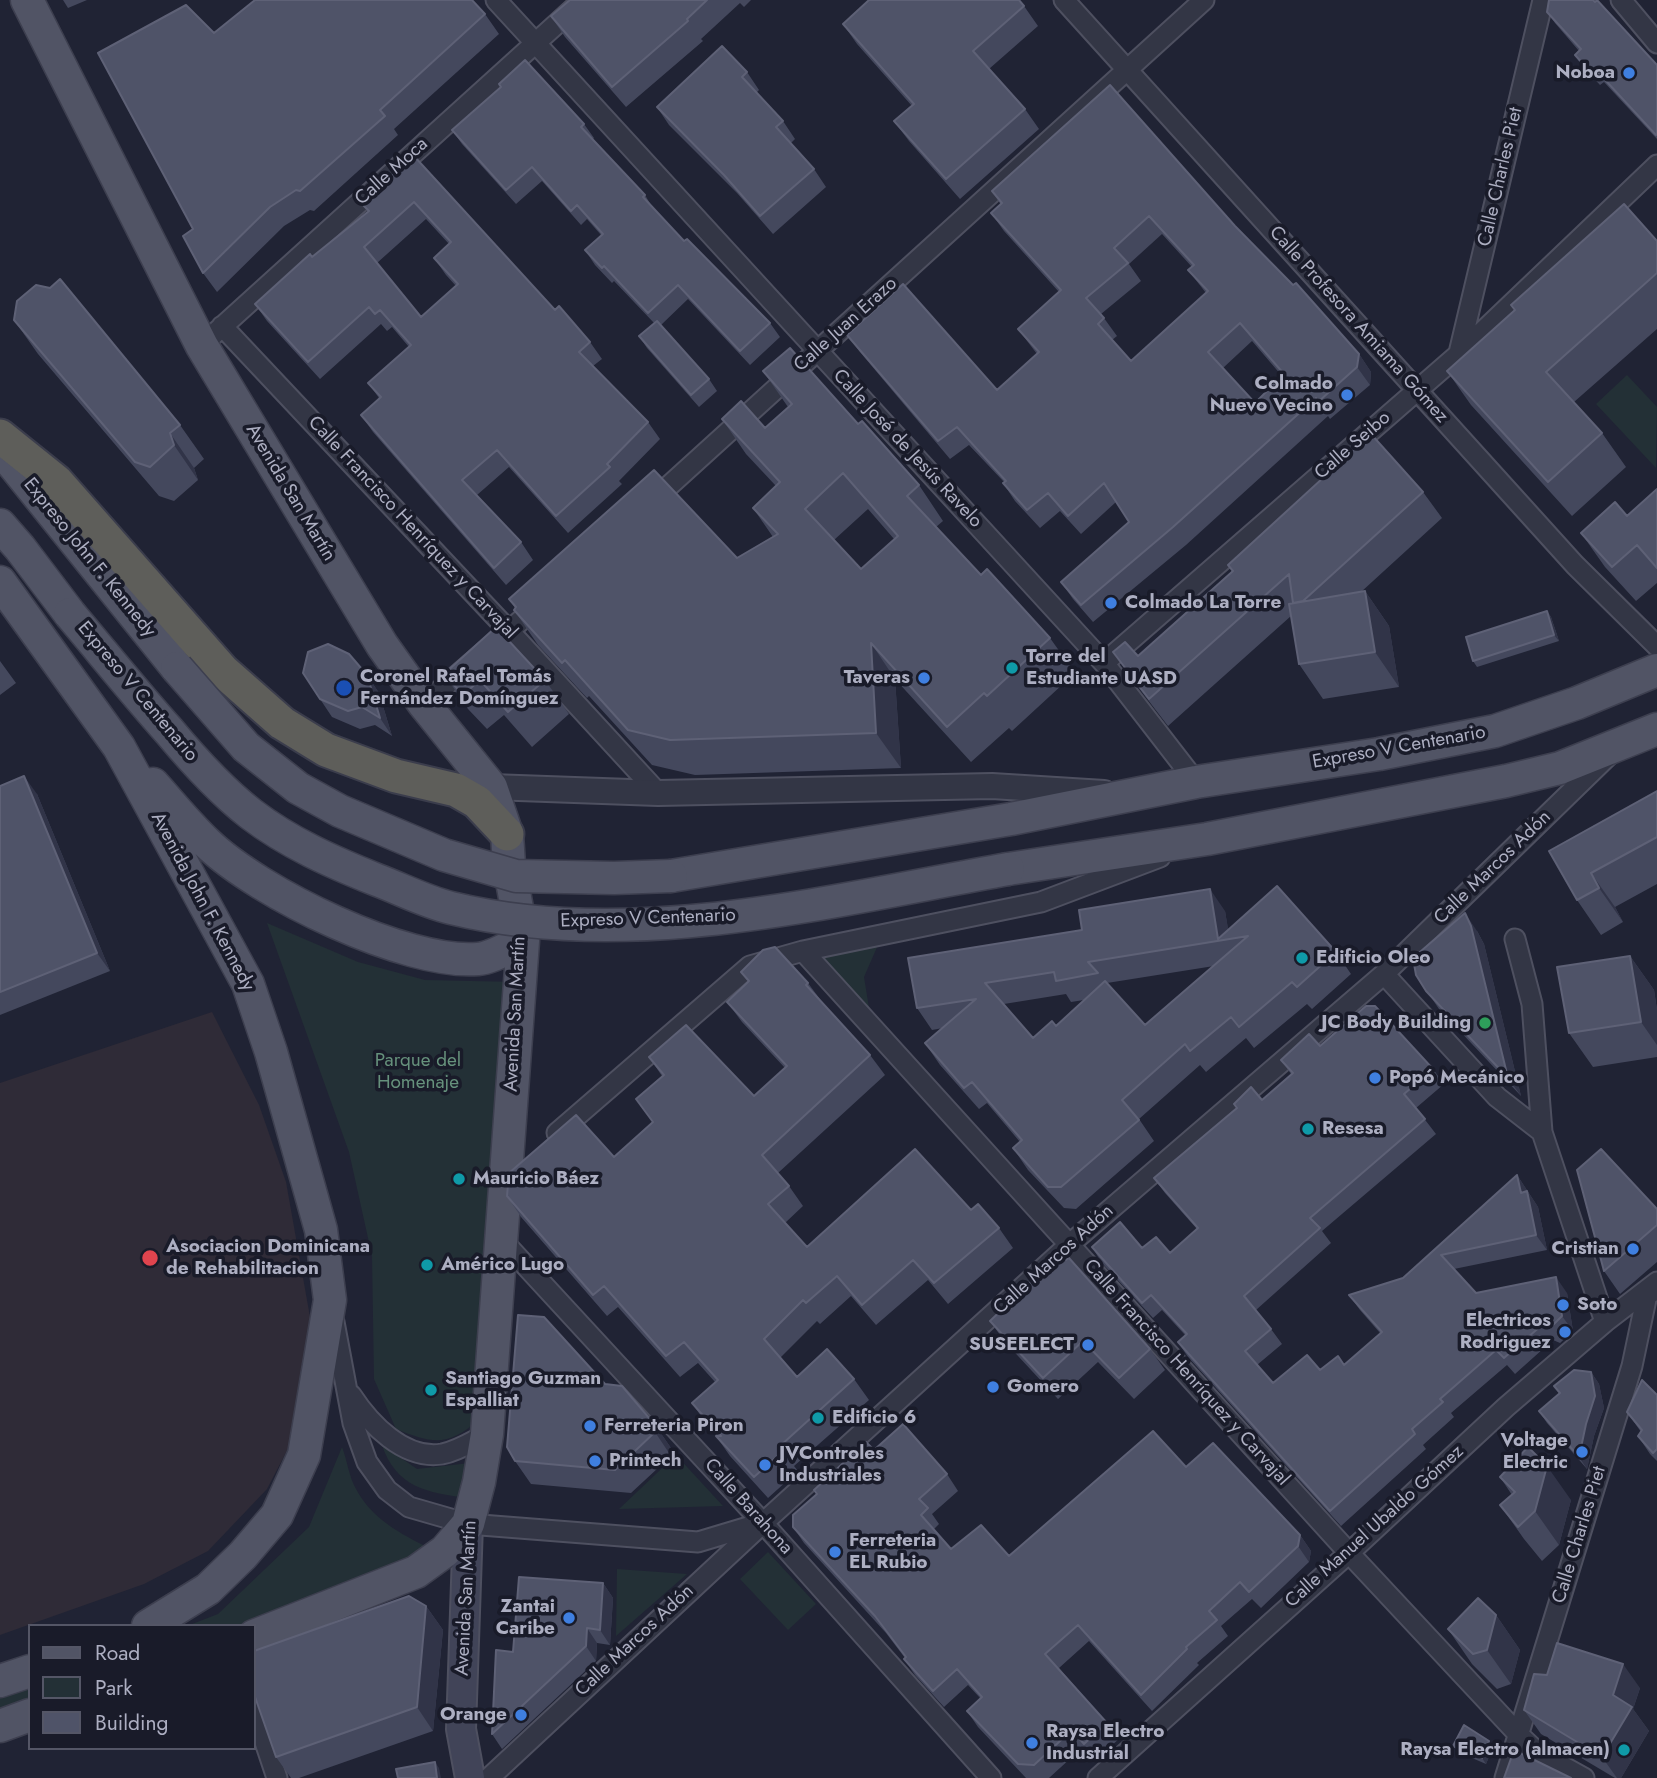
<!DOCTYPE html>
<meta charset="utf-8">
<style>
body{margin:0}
#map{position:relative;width:1657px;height:1778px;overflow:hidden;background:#202334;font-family:Jost,sans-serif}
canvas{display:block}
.legend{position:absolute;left:28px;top:1624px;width:228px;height:126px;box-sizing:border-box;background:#191b29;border:2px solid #545666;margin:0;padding:9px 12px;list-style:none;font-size:21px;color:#adafc2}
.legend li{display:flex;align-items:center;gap:14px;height:35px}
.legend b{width:35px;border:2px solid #545666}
</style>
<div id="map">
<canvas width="1657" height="1778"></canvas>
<ul class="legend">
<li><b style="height:9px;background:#515465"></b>Road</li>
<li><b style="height:19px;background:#233036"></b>Park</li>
<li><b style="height:19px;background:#4f5368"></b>Building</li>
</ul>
</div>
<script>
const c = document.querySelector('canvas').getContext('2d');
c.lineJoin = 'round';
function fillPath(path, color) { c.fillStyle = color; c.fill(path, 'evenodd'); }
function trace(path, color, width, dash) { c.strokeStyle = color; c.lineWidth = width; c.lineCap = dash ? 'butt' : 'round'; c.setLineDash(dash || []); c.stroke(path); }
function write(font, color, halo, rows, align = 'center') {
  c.font = font + ' Jost,sans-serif'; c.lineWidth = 7; c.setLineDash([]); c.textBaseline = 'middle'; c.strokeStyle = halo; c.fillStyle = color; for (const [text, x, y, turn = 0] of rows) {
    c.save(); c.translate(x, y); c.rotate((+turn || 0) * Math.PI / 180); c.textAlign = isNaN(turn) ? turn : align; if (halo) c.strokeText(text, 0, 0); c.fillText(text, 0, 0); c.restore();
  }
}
fillPath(new Path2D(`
 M212 1012 259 1105 286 1182 313 1334 292 1441 267 1489 208 1551 144 1584 0 1635V1083Z`), '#2f2b37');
fillPath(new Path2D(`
 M1627 375 1657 407 1656 468 1596 404Z
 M267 923 358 962 425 980 518 982 480 1419C447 1447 434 1444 396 1429L374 1379 372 1256 349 1152Z
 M878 945 864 977 870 1014 819 956Z
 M382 1445 417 1469 470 1463 468 1498C427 1493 396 1487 382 1445Z
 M342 1447C347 1460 349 1477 356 1489 372 1519 401 1534 429 1548L422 1557 254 1626H187L218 1614 309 1527Z
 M676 1455 723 1506 619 1509Z
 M768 1552 816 1604 788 1630 740 1579Z
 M617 1569 687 1574 616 1636Z
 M30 1683V1717L0 1728V1694Z`), '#233036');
const minor = new Path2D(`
 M496 0 1104 663 1196 782
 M1064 0 1575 565 1657 646
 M1621 0 1657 43
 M222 326 510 632 658 793
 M213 335 583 0
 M1459 353 1543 0
 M650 503 1204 0
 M1104 663 1459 354 1657 165
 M424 704 540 604
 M1515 939 1532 1004 1542 1132
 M803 951 1349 1553 1519 1735 1537 1752 1584 1778
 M1384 974 1497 1097 1542 1132 1605 1322
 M557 1133 750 966 803 951 1041 902 1160 857
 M501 1239 763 1523 991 1778
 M334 1322 353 1423 367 1462 387 1490 409 1507 468 1524 698 1542 758 1524
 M351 1395C370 1424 404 1460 442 1454 458 1451 473 1441 487 1434
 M254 1709 277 1778
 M489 1778 763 1523 1070 1244 1384 974 1610 754
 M1098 1778 1349 1553 1506 1407 1605 1322 1657 1282
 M1505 1778 1632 1366 1648 1290 1651 1293`);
const tertiary = new Path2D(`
 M491 787 658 793 992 786 1104 793`);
const secondary = new Path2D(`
 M468 1524 461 1729 470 1778`);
const primary = new Path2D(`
 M27 0 202 346 382 645 424 704 491 787 507 834 509 865 523 941 487 1434 479 1482 468 1524 445 1551 416 1572 254 1636
 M0 448 177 668
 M0 525 20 548 70 614
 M0 582 119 747 248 984 271 1052 321 1230 330 1300 304 1455 277 1515 243 1555 208 1589 148 1626
 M153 784C171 804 188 825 207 843 259 893 406 965 478 959 492 958 509 947 523 941
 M1008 869 1207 839 1506 781 1560 768 1657 729
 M671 876 1011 819 1196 782 1379 754 1495 731 1577 703 1657 670
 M0 1681 30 1671
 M0 1726 30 1715`);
const trunk = new Path2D(`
 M0 436 56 481 223 671 282 723 326 750 396 776 456 790 477 802 507 834`);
trace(minor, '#4e5060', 23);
trace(tertiary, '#4e5060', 28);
trace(secondary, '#4e5060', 32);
trace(primary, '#3d3f4f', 35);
trace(trunk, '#3b3d4c', 37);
trace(minor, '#333645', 19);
trace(tertiary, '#333645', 24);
trace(secondary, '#414458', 28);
trace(primary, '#515465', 32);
trace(trunk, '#5e5e5a', 33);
const primaryBridge = new Path2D(`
 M70 614C103 653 135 693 169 731 194 761 220 790 251 814 289 843 332 862 377 880 401 889 426 902 451 908 632 952 829 901 1008 869
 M177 668 246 747 298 788 340 811 444 855 516 876 614 878 671 876`);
trace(primaryBridge, '#3d3f4f', 35, []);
trace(primaryBridge, '#515465', 32);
fillPath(new Path2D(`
 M63 0H87L68 8Z
 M570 0H751L744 7 740 3 701 39 703 41 626 107 565 37 551 16Z
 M1024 6 1038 26 989 69 1025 109 1039 129 960 199 909 141 894 121 912 106 857 44 843 24Z
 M1547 12 1657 65V139L1604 82 1600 85 1583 67 1575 55 1579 51 1555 23Z
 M485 14 499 34 394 129 398 135 314 211 310 210 284 226 217 292 203 273 193 229 214 33Z
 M747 72 759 90 756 93 783 121 795 139 791 143 814 169 826 187 773 234 737 193 669 125 657 107Z
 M584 124 594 138 593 139 645 195 654 210 684 241 770 323 780 337 750 365 688 299 661 325 709 379 717 391 699 407 647 348 639 336 654 323 614 281 612 283 595 265 585 250 601 235 587 219 581 225 542 181 516 204 462 144 452 130Z
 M414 156 555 310 590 342 602 359 593 366 648 422 660 439 619 481 622 484 568 533 509 467 477 495 521 542 533 560 506 585 373 432 361 415 379 398 368 383 409 347 392 327 387 331 381 324 320 379 267 321 255 304 368 212 361 203ZM426 219 449 244 434 258 446 275 456 286 421 317 377 263Z
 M992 191 1235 226 1359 354 1371 372 1370 385 1330 419 1328 416 1186 545 1093 622 1073 599 1061 582 1129 522 1116 502 1081 534 1060 511 1040 528 1015 501 1003 483 1004 482 969 445 950 459 860 352 847 335 997 390 1037 354 1018 329 1059 292 1004 231 991 213 1001 205ZM1162 234 1192 267 1188 270 1206 293 1131 361 1112 340 1117 336 1101 314 1141 281 1129 264ZM1252 341 1282 376 1255 403 1223 368Z
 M1657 241V329L1574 402 1602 433 1626 467 1572 516 1471 405 1447 371 1514 310 1511 305Z
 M14 320 180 425 204 459 194 468 198 480 174 501 159 496 38 354Z
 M763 371 858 424 919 485 943 521 936 527 981 575 1050 638 1075 673 1012 731 1009 728 971 762 895 679 901 768 695 775 652 765 589 696 587 698 538 645 514 610 515 608 509 599 737 558 773 537 753 508 776 486 746 454 722 419 765 428 788 407ZM868 509 894 539 861 569 834 540Z
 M1657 489V583L1636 601 1605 567 1581 533 1627 516Z
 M1423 492 1442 518 1361 592 1365 591 1389 626 1399 687 1323 699 1299 664 1291 616 1168 726 1132 679 1113 652 1138 656 1232 571 1228 565Z
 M1547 611 1551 617 1559 641 1477 667 1473 661Z
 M0 661 16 683 0 695Z
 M444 674 545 680 569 714 532 747 504 715 487 729 468 709Z
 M367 675 379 693 392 736 375 725 360 729 332 717 320 699Z
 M0 786 37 794 110 971 0 1015Z
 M1657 791V884L1615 907 1623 922 1601 935 1577 900 1549 851Z
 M1225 911 1228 930 1336 952 1351 974 1312 1009 1307 1004 1254 1048 1246 1038 1206 1072 1200 1065 1139 1119 1154 1141 1076 1209 1064 1208 1028 1170 1013 1148 1020 1142 987 1103 979 1109 940 1065 925 1043 943 1028 932 1030 917 1008 908 958ZM1214 966 1145 1025 1107 983ZM1066 994 1071 1002 1084 1000 1056 1026 1033 1038 1004 1004Z
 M1477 931 1484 944 1521 1096 1439 1009 1416 975Z
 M1630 956 1654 990 1657 1010V1057L1593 1067 1569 1033Z
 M741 972 808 983 822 1002 870 1055 885 1075 778 1173 789 1186 803 1206 785 1223 807 1247 971 1210 999 1228 1013 1248 948 1304 928 1280 876 1325 851 1296 820 1324 817 1321 780 1358 797 1377 854 1379 869 1400 794 1466 798 1471 768 1498 730 1456 716 1436H717L706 1423 692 1403 715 1382 698 1363 680 1377 618 1307 607 1316 521 1217 507 1196 614 1157 653 1123 636 1099 662 1076 649 1057 754 1096 785 1068 742 1022 727 1002 748 982Z
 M1320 1046 1433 1069 1444 1084 1416 1108 1436 1134 1322 1231 1331 1243 1256 1310 1271 1329 1282 1344 1257 1365 1273 1383 1344 1365 1380 1333 1360 1310 1349 1295 1403 1278 1517 1175 1538 1207 1547 1250 1454 1269 1476 1293H1567L1573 1331 1560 1343 1553 1340 1515 1374 1507 1365 1451 1413 1454 1417 1423 1445 1426 1449 1341 1526 1188 1357 1178 1342 1185 1335 1162 1310 1153 1318 1102 1263 1092 1247 1142 1248 1170 1253 1197 1229 1165 1193 1154 1178 1237 1108 1234 1104 1262 1100 1291 1074 1281 1060Z
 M1657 1209V1262L1620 1294 1604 1271Z
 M990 1321 1150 1349 1165 1370 1134 1399 1098 1362 1058 1399 1005 1342Z
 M1591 1372 1599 1384 1604 1408 1594 1436 1587 1469 1547 1423 1539 1411 1559 1393 1554 1386Z
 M605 1384 655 1425 671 1448V1456L631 1493 531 1484 515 1461Z
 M1657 1395V1461L1650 1454 1638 1436 1641 1432 1627 1412Z
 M874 1450 947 1474 958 1491 932 1514 939 1524 933 1530 951 1549 1009 1556 1186 1467 1300 1535 1311 1551 1309 1562 1261 1608 1252 1599 1221 1626 1228 1636 1197 1663 1199 1665 1152 1711 1089 1641 1059 1668 1107 1723 1119 1739 1095 1760 1083 1747 1049 1778H1026L978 1727 967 1711 981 1699 968 1685 944 1707 915 1675 904 1659 905 1658 886 1633 804 1543 793 1527 817 1495 814 1490Z
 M1500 1477 1571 1500 1559 1545 1542 1561 1524 1539 1500 1505 1512 1495Z
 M603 1583 613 1598 610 1645 597 1643 596 1661 502 1749 492 1734 513 1652Z
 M426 1606 443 1630 433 1731 299 1778H291L276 1757Z
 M1496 1615 1520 1650 1511 1684 1497 1689 1472 1664 1448 1629Z
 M1547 1675 1640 1688 1633 1709 1649 1731 1621 1778H1615L1541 1734 1524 1710Z
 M1453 1746 1493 1747 1486 1764 1458 1752Z`), '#44485d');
fillPath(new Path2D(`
 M1359 354 1371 372 1370 385 1357 367Z
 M170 433 194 468 198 480 174 445Z
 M1365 591 1389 626 1399 687 1375 652Z
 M1547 611 1551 617 1559 641 1554 635Z
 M871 643 895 679 901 768 876 733Z
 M367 675 379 693 392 736 380 718Z
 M24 776 37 794 110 971 97 953Z
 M1591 873 1615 907 1623 922 1599 888Z
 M1210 889 1225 911 1230 939H1218Z
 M1465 913 1477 931 1484 944 1521 1096 1508 1078Z
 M1630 956 1654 990 1657 1010V1045L1641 1022Z
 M1517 1175 1538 1207 1547 1250 1536 1235 1521 1193Z
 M1556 1277 1567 1293 1573 1331 1562 1316Z
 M1591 1372 1599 1384 1604 1408 1594 1436 1587 1469 1579 1457Z
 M655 1425 671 1448V1456L655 1432Z
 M1547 1466 1571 1500 1559 1545 1535 1511Z
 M1300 1535 1311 1551 1309 1562 1298 1546Z
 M603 1583 613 1598 610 1645 600 1630Z
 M426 1606 443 1630 433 1731 417 1707Z
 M1496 1615 1520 1650 1511 1684 1487 1650Z
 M587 1628 597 1643 596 1661 586 1646Z
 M1623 1664 1640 1688 1633 1709 1649 1731 1621 1778H1617L1602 1757 1613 1695Z
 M1489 1741 1493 1747 1486 1764 1482 1758Z
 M435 1762 439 1768 441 1778H437Z`), '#313448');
const building = new Path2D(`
 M255 0H472L485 14 380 110 385 116 300 191 296 190 270 207 203 273 183 236 193 229 98 53 186 5 214 33Z
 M570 0H707L687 19 688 21 612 87 551 16Z
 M869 0H1019L1024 6 973 51 1025 109 946 179 894 121 914 104 843 24Z
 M1549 0H1593L1595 2 1597 0 1657 65V134L1656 135 1596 70 1592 74 1575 55 1581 49 1547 12Z
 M722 46 747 72 742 77 783 121 776 127 814 169 760 216 724 175 657 107Z
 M525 60 584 124 581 127 645 195 643 197 684 241 687 239 770 323 740 351 678 285 648 313 604 266 602 268 585 250 603 234 577 205 571 211 532 167 506 190 452 130 501 87 499 84Z
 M1110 85 1235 226 1293 285 1296 283 1359 354 1357 367 1318 402 1316 398 1173 527 1081 605 1061 582 1129 522 1104 483 1068 516 1048 493 1027 510 1003 483 1006 481 957 427 938 441 847 335 903 284 997 390 1039 352 1018 329 1061 290 991 213 1002 203 992 191ZM1149 216 1194 265 1188 270 1208 291 1131 361 1098 324 1104 318 1086 298 1128 263 1114 248ZM1240 323 1284 374 1255 403 1208 352Z
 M414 156 555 310 559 306 590 342 579 352 648 422 607 464 610 467 556 516 497 450 462 480 521 542 494 568 361 415 381 397 368 383 411 345 380 310 375 314 369 307 308 362 255 304 310 254 312 257 369 211 361 203ZM414 202 451 242 434 258 458 284 421 317 364 247Z
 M1624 204 1657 241V273L1546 372 1602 433 1548 482 1447 371 1515 310 1511 305Z
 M60 279 180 425 170 433 174 445 150 467 135 462 14 320 17 301 36 285 50 288Z
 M657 321 709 379 691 395 639 336Z
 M790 348 858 424 862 421 919 485 907 496 981 575 987 569 1050 638 987 696 984 693 947 727 871 643 876 733 670 740 628 730 565 660 562 663 514 610 516 607 509 599 654 470 737 558 778 534 753 508 780 482 722 419 741 401 765 428 792 404 763 371ZM843 473 898 536 861 569 805 509Z
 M1371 434 1423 492 1303 601 1293 603 1289 574 1149 699 1113 652 1125 642 1138 656 1233 571 1228 565Z
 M1657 489V568L1637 545 1612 567 1581 533 1615 502 1627 516Z
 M1365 591 1375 652 1299 664 1289 604Z
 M1547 611 1554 635 1473 661 1466 637Z
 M496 627 545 680 508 712 480 680 463 695 444 674Z
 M328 644 349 654 367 675 380 718 362 707 348 711 320 699 303 673 308 652Z
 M24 776 97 953 0 992V786Z
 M1657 791V837L1591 873 1599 888 1577 900 1549 851Z
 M1277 886 1336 952 1297 987 1292 982 1239 1027 1231 1017 1190 1051 1185 1044 1122 1100 1139 1120 1061 1187H1048L1013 1148 1022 1140 972 1082 964 1088 925 1043 976 999 917 1008 908 958 1082 930 1079 910 1210 889 1218 939ZM1248 936 1145 1025 1105 981 1056 1026 1052 1021 1033 1038 985 983 1054 972 1056 981 1098 973 1088 962Z
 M1465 913 1471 926 1508 1078 1426 991 1416 975 1413 958Z
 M775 947 808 983 806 985 870 1055 762 1155 789 1186 768 1204 807 1247 915 1149 971 1210 978 1204 999 1228 934 1283 913 1260 862 1305 837 1276 806 1303 803 1300 764 1339 797 1377 827 1349 854 1379 780 1446 783 1451 754 1477 716 1436H721L692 1403 718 1380 684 1342 666 1356 604 1286 593 1295 507 1196 509 1173 576 1115 614 1157 653 1122 636 1099 664 1075 649 1057 686 1025 754 1096 787 1066 727 1002 749 981 741 972 763 950Z
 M1630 956 1641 1022 1569 1033 1557 967Z
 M1366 1006H1375L1433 1069 1404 1094 1425 1119 1310 1218 1320 1228 1244 1296 1271 1329 1245 1351 1273 1383 1307 1355 1320 1370 1338 1356 1344 1365 1382 1332 1349 1295 1403 1278 1517 1175 1521 1193 1527 1191 1536 1235 1441 1255 1476 1293 1556 1277 1562 1316 1550 1328 1542 1325 1504 1358 1496 1350 1440 1399 1443 1402 1412 1429 1415 1434 1330 1511 1178 1342 1187 1334 1151 1295 1142 1303 1092 1247 1120 1222 1142 1248 1156 1237 1170 1253 1198 1228 1154 1178 1237 1108 1234 1104 1251 1087 1262 1100 1293 1073 1281 1060 1309 1034 1320 1046Z
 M1601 1149 1657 1209V1225L1604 1271 1577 1170Z
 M1060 1254 1066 1260 1069 1258 1150 1349 1119 1378 1083 1341 1043 1378 990 1321Z
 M518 1315 544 1317 605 1384 622 1386 655 1425V1432L615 1470 515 1461 507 1447Z
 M1574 1370 1591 1372 1595 1396 1586 1424 1579 1457 1539 1411 1560 1393 1554 1386Z
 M1642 1380 1657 1395V1449L1653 1453 1638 1436 1642 1430 1627 1412Z
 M903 1424 947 1474 919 1499 928 1508 921 1515 951 1549 981 1525 1009 1556 1153 1431 1186 1467 1213 1443 1300 1535 1298 1546 1249 1592 1240 1582 1209 1611 1217 1620 1186 1647 1187 1649 1141 1695 1078 1625 1045 1654 1107 1723 1084 1744 1072 1730 1034 1765 1018 1764 967 1711 982 1697 957 1669 933 1691 904 1659 906 1657 875 1616 793 1527V1515L817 1494 814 1490 866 1442 874 1450Z
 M1528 1447 1547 1466 1535 1511 1518 1527 1500 1505 1515 1492 1500 1477Z
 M519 1577 603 1583 600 1630 587 1628 586 1646 492 1734 496 1650 513 1652Z
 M409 1596 426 1606 417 1707 276 1757 254 1694V1651Z
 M1478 1598 1496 1615 1487 1650 1473 1654 1448 1629Z
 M1557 1643 1623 1664 1613 1695 1632 1707 1602 1757 1524 1710 1534 1674 1547 1675Z
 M1464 1725 1489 1741 1482 1758 1453 1746Z
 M1514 1750 1571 1778H1504Z
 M435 1762 437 1778H398L396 1769Z`);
fillPath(building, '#4f5368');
trace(building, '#5e6176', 2);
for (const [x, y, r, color] of [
 [1629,73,7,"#3f7fe0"],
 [1347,395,7,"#3f7fe0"],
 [1111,603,7,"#3f7fe0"],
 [1012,668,7,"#0f9aa8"],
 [924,678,7,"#3f7fe0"],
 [344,688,9,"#1a4fb4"],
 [1302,958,7,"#0f9aa8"],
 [1485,1023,7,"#2e9e5b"],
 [1375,1078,7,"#3f7fe0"],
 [1308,1129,7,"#0f9aa8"],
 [459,1179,7,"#0f9aa8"],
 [1633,1249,7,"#3f7fe0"],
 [150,1258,9,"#e0444e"],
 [427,1265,7,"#0f9aa8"],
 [1563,1305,7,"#3f7fe0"],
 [1565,1332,7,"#3f7fe0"],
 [1088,1345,7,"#3f7fe0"],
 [993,1387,7,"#3f7fe0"],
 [431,1390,7,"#0f9aa8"],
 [818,1418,7,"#0f9aa8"],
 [590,1426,7,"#3f7fe0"],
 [1582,1452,7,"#3f7fe0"],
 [595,1461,7,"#3f7fe0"],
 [765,1465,7,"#3f7fe0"],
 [835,1552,7,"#3f7fe0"],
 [569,1618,7,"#3f7fe0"],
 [521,1715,7,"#3f7fe0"],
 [1032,1743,7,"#3f7fe0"],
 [1624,1750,7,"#0f9aa8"]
]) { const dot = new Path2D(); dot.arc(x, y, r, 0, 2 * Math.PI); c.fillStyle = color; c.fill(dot); trace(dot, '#191b29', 2.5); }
write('bold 19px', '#adafc2', '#191b29', [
 ["Noboa",1615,73,"right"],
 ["Colmado",1333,384,"right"],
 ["Nuevo Vecino",1333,406,"right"],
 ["Colmado La Torre",1125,603],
 ["Torre del",1026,657],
 ["Estudiante UASD",1026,679],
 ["Coronel Rafael Tomás",360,677],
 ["Fernández Domínguez",360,699],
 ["Taveras",910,678,"right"],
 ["Edificio Oleo",1316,958],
 ["JC Body Building",1471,1023,"right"],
 ["Popó Mecánico",1389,1078],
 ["Resesa",1322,1129],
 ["Mauricio Báez",473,1179],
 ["Asociacion Dominicana",166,1247],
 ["de Rehabilitacion",166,1269],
 ["Cristian",1619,1249,"right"],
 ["Américo Lugo",441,1265],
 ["Soto",1577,1305],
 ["Electricos",1551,1321,"right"],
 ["Rodriguez",1551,1343,"right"],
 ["SUSEELECT",1074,1345,"right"],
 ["Santiago Guzman",445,1379],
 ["Espalliat",445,1401],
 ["Gomero",1007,1387],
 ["Edificio 6",832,1418],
 ["Ferreteria Piron",604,1426],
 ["Voltage",1568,1441,"right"],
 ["Electric",1568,1463,"right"],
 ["JVControles",779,1454],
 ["Industriales",779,1476],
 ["Printech",609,1461],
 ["Ferreteria",849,1541],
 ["EL Rubio",849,1563],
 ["Zantai",555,1607,"right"],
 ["Caribe",555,1629,"right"],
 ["Orange",507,1715,"right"],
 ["Raysa Electro",1046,1732],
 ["Industrial",1046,1754],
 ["Raysa Electro (almacen)",1610,1750,"right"]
], 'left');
write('19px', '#adafc2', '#191b29', [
 ["Calle Moca",392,172,-42],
 ["Calle Charles Piet",1501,177,-77],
 ["Calle Juan Erazo",846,325,-42],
 ["Calle Profesora Amiama Gómez",1358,325,48],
 ["Calle Seibo",1353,446,-41],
 ["Calle José de Jesús Ravelo",907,449,47],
 ["Avenida San Martín",290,493,59],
 ["Calle Francisco Henríquez y Carvajal",412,528,47],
 ["Expreso John F. Kennedy",89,558,51],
 ["Expreso V Centenario",137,692,50],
 ["Expreso V Centenario",1399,748,-10],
 ["Calle Marcos Adón",1493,868,-44],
 ["Avenida John F. Kennedy",202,902,62],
 ["Expreso V Centenario",648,919,-2],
 ["Avenida San Martín",516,1014,-87],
 ["Calle Marcos Adón",1054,1260,-42],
 ["Calle Francisco Henríquez y Carvajal",1186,1373,48],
 ["Calle Barahona",748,1507,48],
 ["Calle Manuel Ubaldo Gómez",1375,1527,-42],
 ["Calle Charles Piet",1580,1535,-73],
 ["Avenida San Martín",467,1598,-87],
 ["Calle Marcos Adón",635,1641,-43]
]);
write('19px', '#66917c', '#191b29', [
 ["Parque del",418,1061],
 ["Homenaje",418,1083]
]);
</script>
